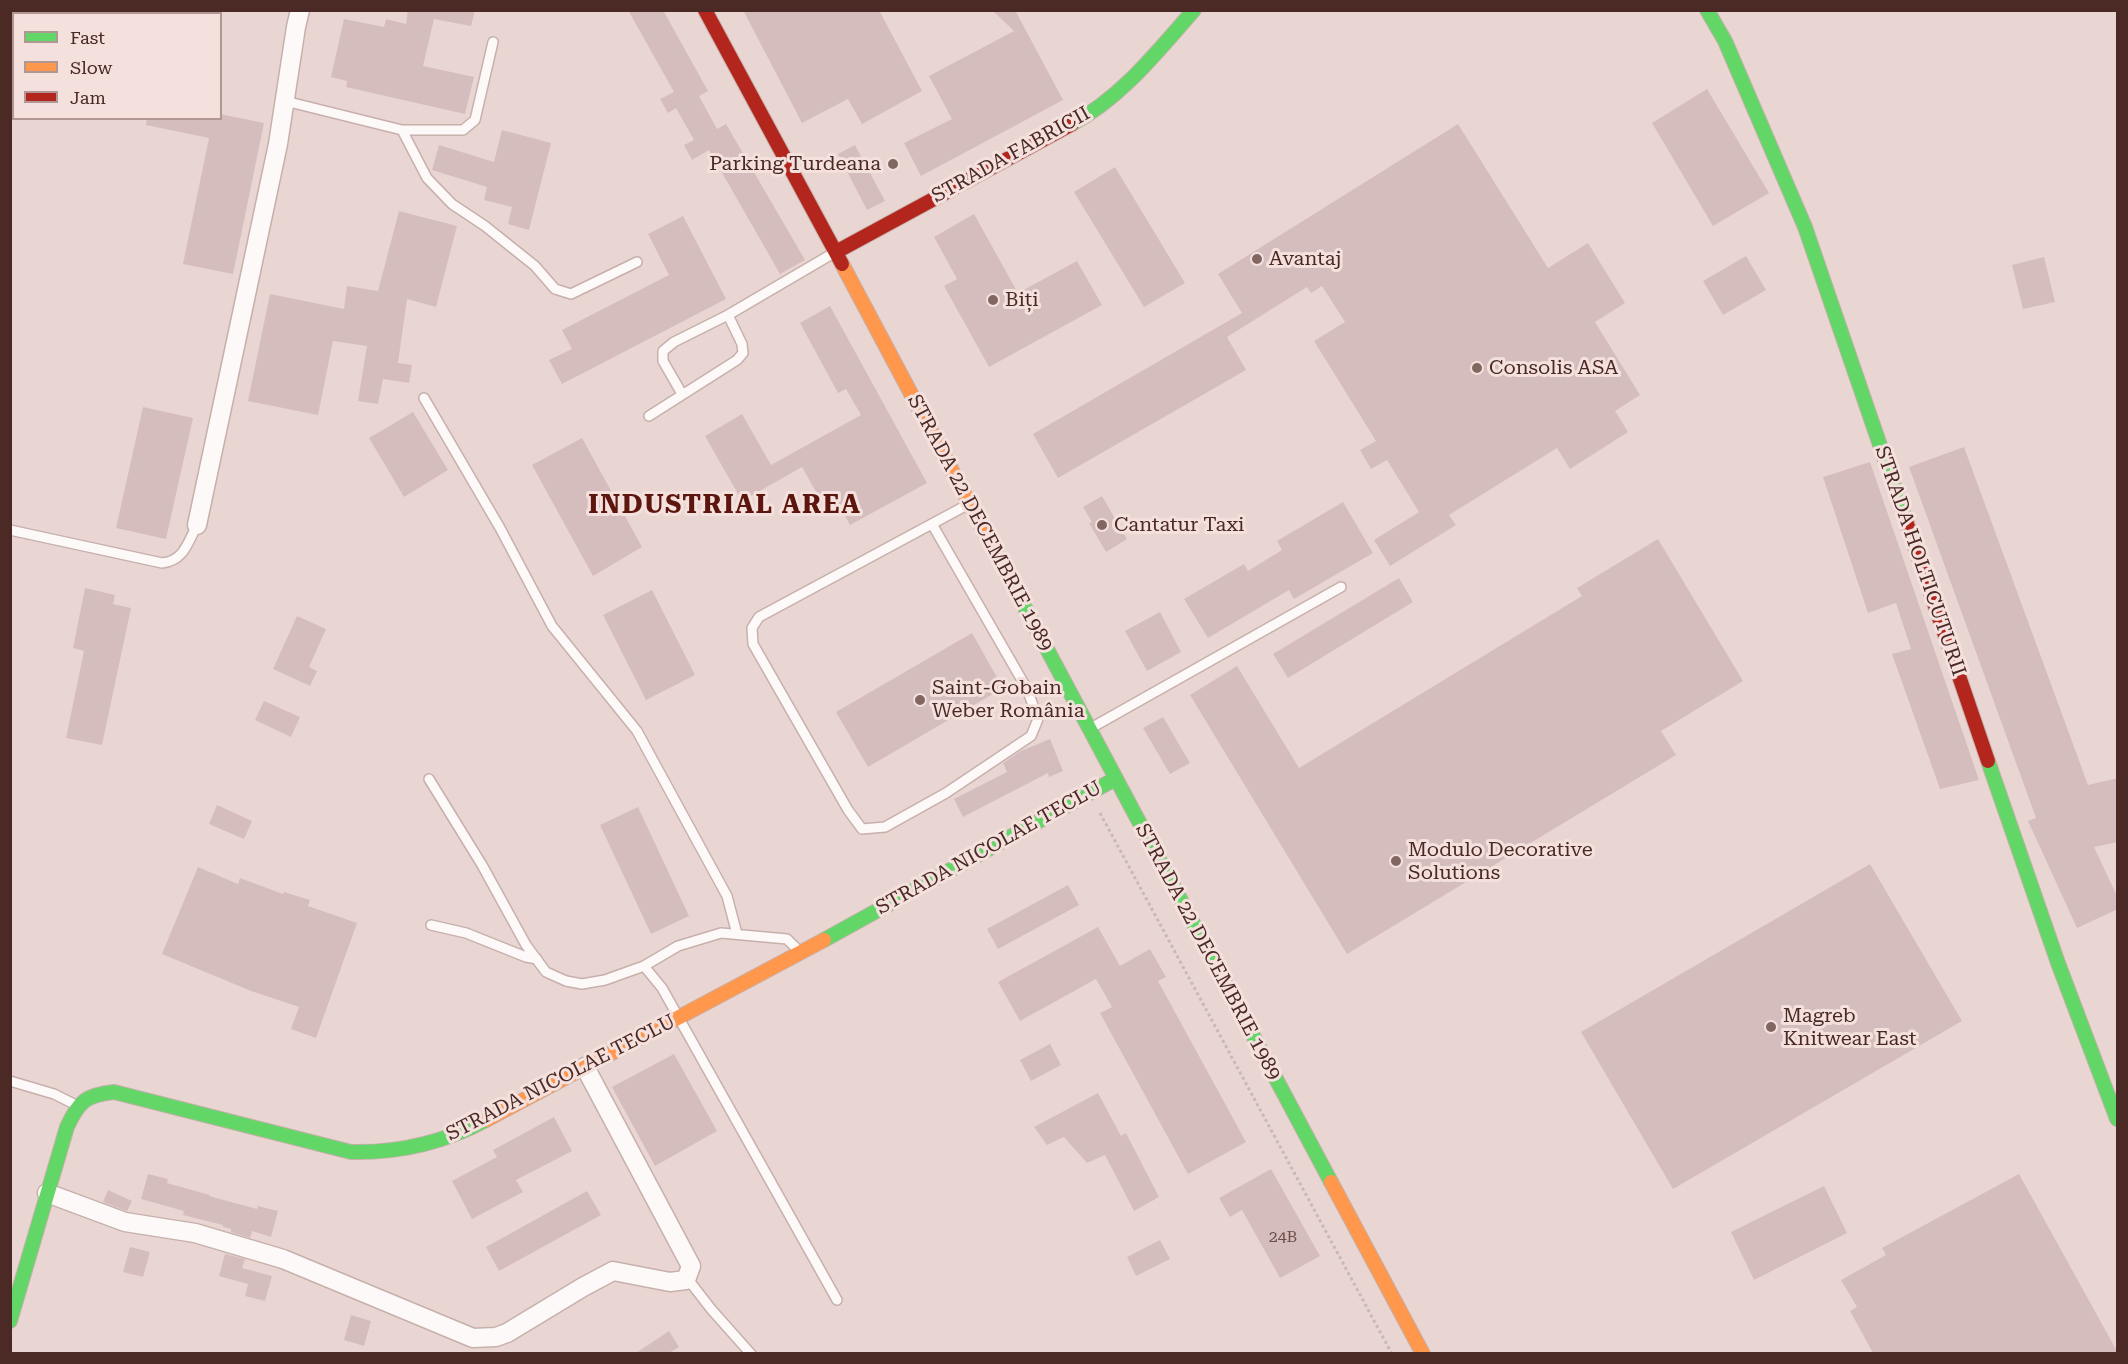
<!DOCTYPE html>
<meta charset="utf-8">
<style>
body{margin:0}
#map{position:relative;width:2128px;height:1364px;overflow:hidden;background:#e9d6d3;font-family:"Roboto Serif",serif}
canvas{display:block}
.frame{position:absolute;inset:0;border:12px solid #4b2924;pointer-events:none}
.legend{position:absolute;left:12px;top:12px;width:210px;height:108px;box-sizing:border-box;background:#f4e1de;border:2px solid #b09794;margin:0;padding:8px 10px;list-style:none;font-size:18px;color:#4b2924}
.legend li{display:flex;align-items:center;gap:12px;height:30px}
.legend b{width:30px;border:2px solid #b09794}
</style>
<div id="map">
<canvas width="2128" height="1364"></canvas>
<div class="frame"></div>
<ul class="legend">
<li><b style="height:8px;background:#63d668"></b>Fast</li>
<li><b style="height:8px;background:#ff974d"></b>Slow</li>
<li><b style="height:8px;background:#b3261e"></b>Jam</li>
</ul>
</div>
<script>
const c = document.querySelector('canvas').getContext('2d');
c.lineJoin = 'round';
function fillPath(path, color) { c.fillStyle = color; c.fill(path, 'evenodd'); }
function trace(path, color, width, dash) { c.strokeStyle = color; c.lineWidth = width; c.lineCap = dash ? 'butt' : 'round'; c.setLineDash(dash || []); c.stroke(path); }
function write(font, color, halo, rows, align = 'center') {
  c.font = font + ' "Roboto Serif",serif'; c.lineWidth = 6; c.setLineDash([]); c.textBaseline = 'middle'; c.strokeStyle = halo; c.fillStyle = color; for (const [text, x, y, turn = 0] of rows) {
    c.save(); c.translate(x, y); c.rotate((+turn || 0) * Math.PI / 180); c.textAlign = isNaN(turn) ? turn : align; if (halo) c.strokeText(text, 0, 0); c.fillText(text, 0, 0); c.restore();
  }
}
fillPath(new Path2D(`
 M408 10H475L471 26 434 19 423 66 474 77 465 114 346 87 347 81 331 77 344 19 384 27 386 19 406 24Z
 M628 10H663L708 91 699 96 717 129 726 124 805 260 780 274 709 150 692 160 684 145 694 140 676 108 668 113 660 99 674 92Z
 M743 10H879L922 91 862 124 848 99 802 123Z
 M992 10H1015L1063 100 921 176 904 143 952 119 929 76 1014 31Z
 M1707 89 1769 193 1713 226 1652 123Z
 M220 114 264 123 233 274 183 264 209 138 146 125 147 118H220Z
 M1458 124 1548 268 1588 243 1625 303 1595 322 1640 395 1615 411 1628 432 1570 469 1557 448 1449 515 1456 525 1390 566 1374 540 1419 512 1387 460 1371 469 1360 450 1376 441 1314 341 1345 322 1322 286 1311 293 1307 287 1227 337 1246 370 1058 478 1033 434 1242 313 1218 274Z
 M502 130 551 143 529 230 508 224 512 207 484 200 487 187 432 170 439 145 494 162Z
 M855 145 885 201 867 210 838 154Z
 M1115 167 1185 283 1144 307 1074 192Z
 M399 211 457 226 436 307 407 299 398 363 412 365 409 383 383 379 378 404 358 401 367 346 333 341 318 415 248 401 270 294 344 309 347 286 378 291Z
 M974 214 1018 293 1077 261 1102 305 989 367 944 286 957 279 934 237Z
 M683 216 726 299 562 384 549 360 572 349 562 330 669 275 648 234Z
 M1746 256 1766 290 1723 315 1703 281Z
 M2044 257 2055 302 2023 309 2012 265Z
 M830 306 927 483 850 525 832 492 820 499 802 467 742 501 705 436 742 414 771 465 861 415 846 389 838 393 800 323Z
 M143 407 193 418 166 539 116 528Z
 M413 412 448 470 404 497 369 438Z
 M582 438 642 547 593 576 532 465Z
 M1964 447 2088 785 2118 778V842L2094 847 2118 898V909L2077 928 2028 821 2036 818 1909 467Z
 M1870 462 1979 780 1940 789 1892 654 1911 649 1896 603 1868 613 1823 477Z
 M1102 496 1127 539 1106 552 1089 523 1092 522 1083 507Z
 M1343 502 1373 553 1294 599 1289 590 1208 638 1184 599 1244 564 1248 571 1282 550 1277 541Z
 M1658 539 1743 681 1661 731 1676 755 1347 954 1190 695 1237 666 1299 768 1582 596 1577 588Z
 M1399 578 1413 602 1288 678 1273 654Z
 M85 588 115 595 113 604 131 608 102 745 66 738 84 651 73 648Z
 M652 590 695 675 646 700 603 615Z
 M1160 612 1181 652 1147 671 1125 631Z
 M297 616 326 629 309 667 317 671 310 686 273 669Z
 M972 633 1003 688 868 767 836 712Z
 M264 701 300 717 291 737 255 720Z
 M1163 717 1190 763 1170 774 1143 728Z
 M1050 739 1063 771 1049 777 1048 773 963 817 954 799 1007 772 1003 763 1021 751Z
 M217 805 252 821 244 839 209 824Z
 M638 807 689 916 651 934 600 825Z
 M1870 864 1962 1021 1673 1189 1581 1032Z
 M198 867 238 884 240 878 283 894 284 892 310 900 308 906 357 923 316 1038 291 1029 299 1007 251 991 162 954Z
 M1068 885 1079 905 998 949 987 929Z
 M1098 927 1120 966 1150 949 1166 977 1158 981 1246 1142 1188 1174 1100 1013 1112 1007 1096 979 1020 1021 998 982Z
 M1050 1044 1061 1065 1031 1081 1020 1060Z
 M674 1054 717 1131 655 1166 612 1087Z
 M1098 1093 1121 1136 1126 1133 1159 1197 1134 1211 1105 1155 1087 1163 1064 1137 1047 1145 1034 1127Z
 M554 1117 572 1151 516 1180 523 1192 472 1219 452 1181 497 1157 493 1150Z
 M1271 1169 1320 1256 1280 1278 1242 1210 1230 1217 1219 1198Z
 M148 1174 168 1179 167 1183 210 1195 209 1196 257 1209 258 1206 278 1211 271 1237 252 1231 250 1238 231 1232V1229L223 1227V1225L183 1215 184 1211 141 1199Z
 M2019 1174 2118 1353H1873L1850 1311 1857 1307 1841 1280 1886 1255 1882 1248Z
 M1824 1186 1847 1233 1754 1280 1731 1232Z
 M108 1190 132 1201 127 1211 103 1202Z
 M587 1191 601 1215 499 1271 486 1247Z
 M1160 1240 1170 1259 1136 1276 1127 1257Z
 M130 1247 150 1252 143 1277 123 1272Z
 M225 1254 245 1259 242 1268 272 1276 265 1301 245 1296 248 1284 219 1276Z
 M351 1315 371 1321 364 1346 344 1340Z
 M669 1331 679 1347 669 1353H636Z`), '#d5bdbe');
const lane = new Path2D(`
 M285 101 402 130H463L475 120 493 42
 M402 130 427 178 452 204 485 226 535 266 555 289 571 294 637 262
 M682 394 663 361V351L674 342 728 315 832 254
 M424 398 500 528 552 626 637 731 727 896 737 934
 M649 416 737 360 743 353 742 344 728 315
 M932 524 1027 689 1038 719 1031 736 946 793 885 827 862 829 848 810 753 644 752 628 759 617 967 505
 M10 530 162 563C184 561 188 542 197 525
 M1091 728 1341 587
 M429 779 482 865 526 945 546 972 566 981 582 984 605 980 644 966 662 988 837 1300
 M431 925 466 933 526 957 537 959
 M644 966 678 946 721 933 787 939 799 951
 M10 1081 54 1094 76 1105
 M687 1278 711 1309 751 1354`);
const street = new Path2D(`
 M197 525 278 144 296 27 300 10
 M47 1193 125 1222 195 1233 283 1259 473 1338 496 1337 507 1333 583 1287 613 1271 670 1282 686 1280 691 1266 585 1067`);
const fast = new Path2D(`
 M1707 10 1725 41 1805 227 1905 518
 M1072 124C1122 97 1157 52 1194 10
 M999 559 1331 1182
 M1988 761 2058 963 2117 1119
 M824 940 1115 779
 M10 1321 67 1127C79 1101 86 1095 114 1092L351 1152C398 1153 445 1142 486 1120`);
const slow = new Path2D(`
 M842 264 999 559
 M486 1120 824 940
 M1331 1182 1423 1354`);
const jam = new Path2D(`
 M705 10 842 264
 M836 252 1072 124
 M1905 518 1988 761`);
trace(lane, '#c7b0ab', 12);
trace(street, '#c7b0ab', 21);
trace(fast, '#c7b0ab', 16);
trace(slow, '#c7b0ab', 16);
trace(jam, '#c7b0ab', 16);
trace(new Path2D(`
 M1100 813 1392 1354`), '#c5bab8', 3, [3, 3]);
trace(lane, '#fcf9f8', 9);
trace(street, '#fcf9f8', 18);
trace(fast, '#63d668', 14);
trace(slow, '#ff974d', 14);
trace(jam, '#b3261e', 14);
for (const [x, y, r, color] of [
 [893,164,6,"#826661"],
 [1257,259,6,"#826661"],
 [993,300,6,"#826661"],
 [1477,368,6,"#826661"],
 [1102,525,6,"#826661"],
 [920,700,6,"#826661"],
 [1396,861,6,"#826661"],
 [1771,1027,6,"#826661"]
]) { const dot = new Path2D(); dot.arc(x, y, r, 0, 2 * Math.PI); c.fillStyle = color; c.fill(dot); trace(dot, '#f4e1de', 2); }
write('16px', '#6e4e4a', null, [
 ["24B",1283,1237]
]);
write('20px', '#4b2924', '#f4e1de', [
 ["STRADA FABRICII",1011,155,-29],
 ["STRADA 22 DECEMBRIE 1989",980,523,62],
 ["STRADA HOLTICUTURII",1920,561,71],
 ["STRADA NICOLAE TECLU",989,848,-29],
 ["STRADA 22 DECEMBRIE 1989",1208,952,62],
 ["STRADA NICOLAE TECLU",561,1078,-27]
]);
write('20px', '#4b2924', '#f4e1de', [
 ["Parking Turdeana",881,164,"right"],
 ["Avantaj",1269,259],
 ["Biți",1005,300],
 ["Consolis ASA",1489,368],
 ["Cantatur Taxi",1114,525],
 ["Saint-Gobain",932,688],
 ["Weber România",932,711],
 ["Modulo Decorative",1408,850],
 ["Solutions",1408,873],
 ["Magreb",1783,1016],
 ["Knitwear East",1783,1039]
], 'left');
c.letterSpacing = '1.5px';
write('bold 26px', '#5d160e', '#f4e1de', [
 ["INDUSTRIAL AREA",725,505]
]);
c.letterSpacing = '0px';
</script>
